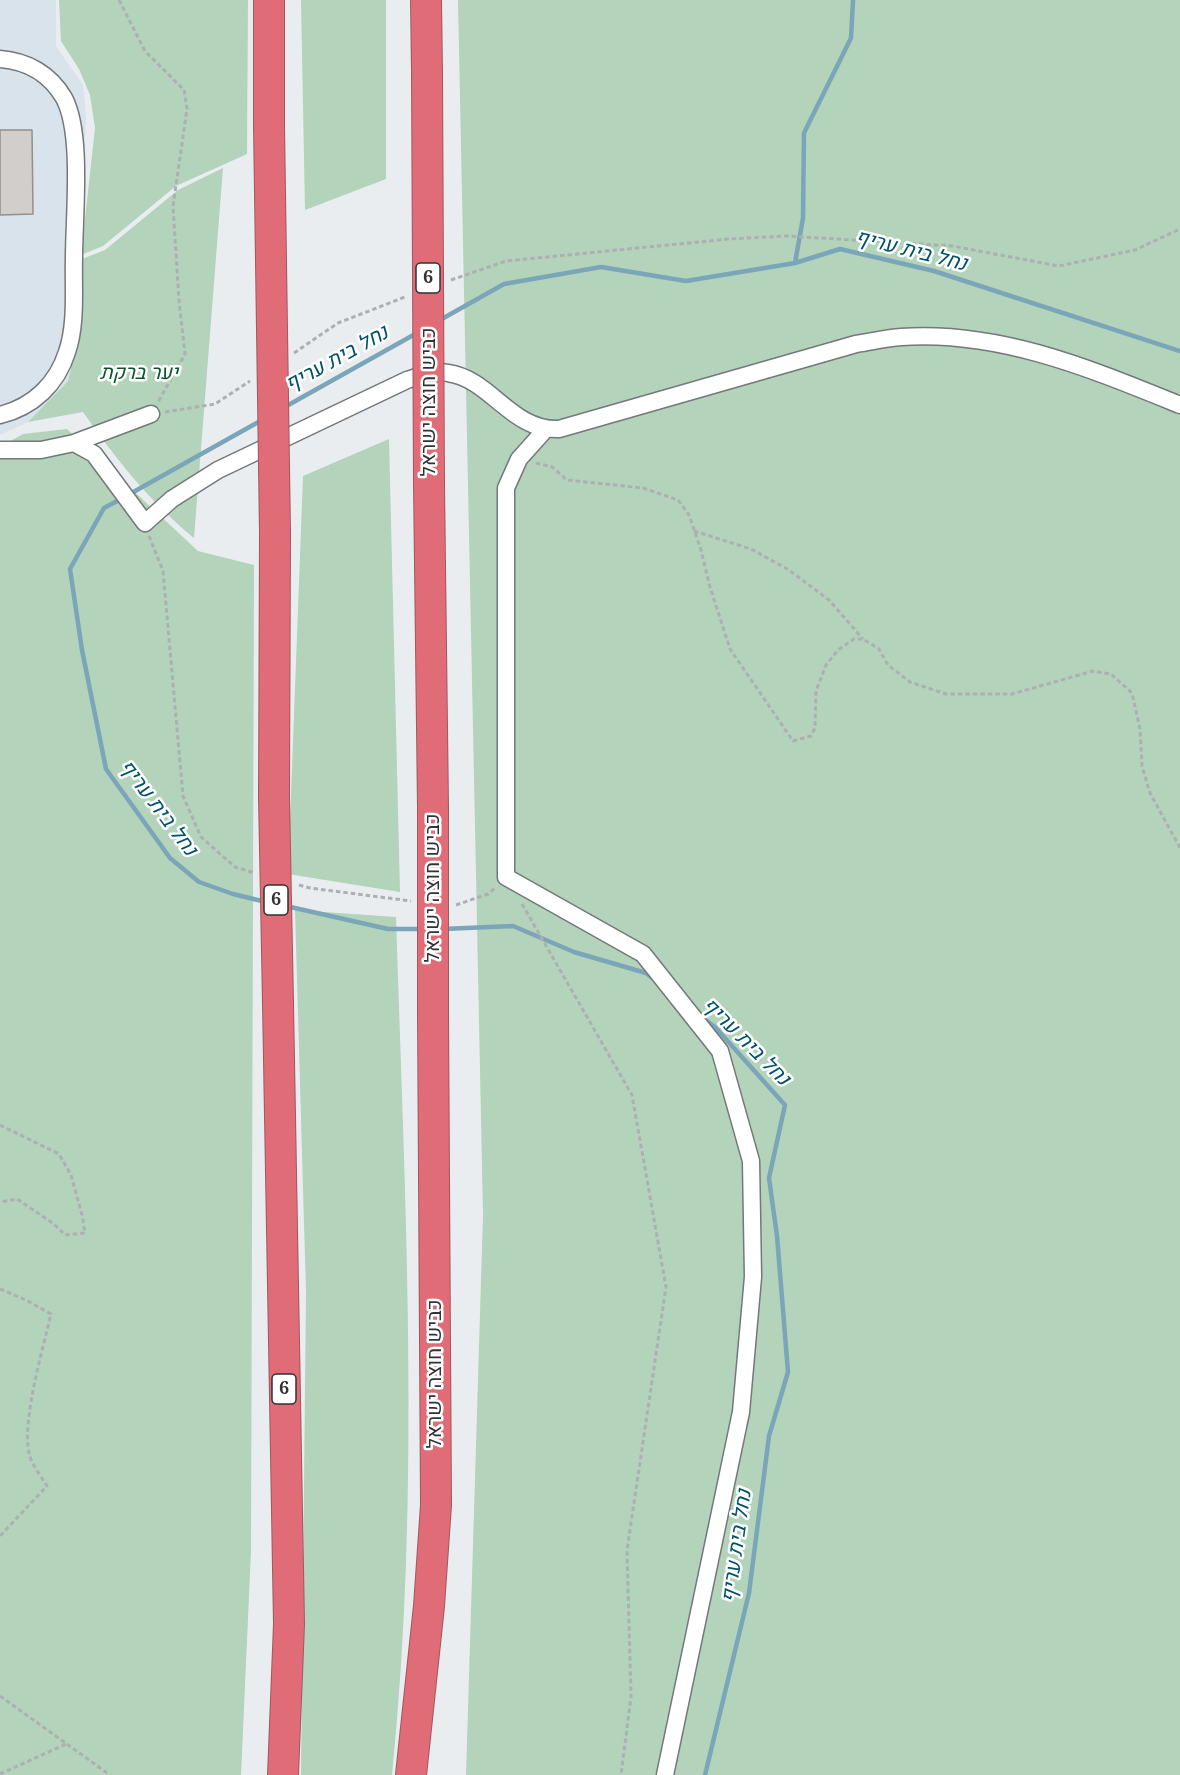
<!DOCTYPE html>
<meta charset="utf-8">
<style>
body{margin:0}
canvas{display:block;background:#e9edf0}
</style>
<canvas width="1180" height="1775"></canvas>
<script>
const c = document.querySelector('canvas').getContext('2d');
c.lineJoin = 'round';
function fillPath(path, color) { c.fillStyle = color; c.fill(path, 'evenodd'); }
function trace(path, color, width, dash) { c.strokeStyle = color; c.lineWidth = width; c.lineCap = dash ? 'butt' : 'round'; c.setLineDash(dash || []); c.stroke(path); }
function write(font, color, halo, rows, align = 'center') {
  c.font = font + ' "Noto Serif",Heebo,serif'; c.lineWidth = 5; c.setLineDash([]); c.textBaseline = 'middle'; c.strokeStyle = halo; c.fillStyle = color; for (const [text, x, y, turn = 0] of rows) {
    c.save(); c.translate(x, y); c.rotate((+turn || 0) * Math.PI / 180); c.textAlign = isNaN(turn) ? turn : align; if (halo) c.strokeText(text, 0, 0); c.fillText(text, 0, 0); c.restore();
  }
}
fillPath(new Path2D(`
 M0 0H56V46L83 85 86 114 78 339 68 381 28 422 0 435Z`), '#d8e3eb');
fillPath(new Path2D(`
 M59 0H248L247 154 176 186 103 246 81 255 95 128 90 95 79 69 61 41Z
 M301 0H386V179L305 210Z
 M458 0H1180V1775H466L483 1215Z
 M223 168 194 538C150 502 116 459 83 412L28 422 68 381 78 339 77 261 105 250 178 190Z
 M67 429 198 551 254 565 251 1551 241 1775H0V447L23 434Z
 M389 439 400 892 288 874 303 476Z
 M295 910 396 917C405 1203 421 1490 392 1775H301L306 1292Z`), '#b3d3ba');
trace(new Path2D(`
 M795 263 803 218 804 133 851 38 853 0
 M440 320 504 284 601 267 686 281 795 263 840 249 934 271 1180 351
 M283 408 417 333
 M128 495 262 420
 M121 499 104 508 70 569 82 650 106 769 170 858 199 882 233 894 266 902
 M286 906 388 929H422
 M443 929 513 926 574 952 646 973 655 980
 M704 1019 715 1027 785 1105 769 1178 777 1236 788 1372 769 1436 749 1593 705 1775`), '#7ba5b8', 4.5);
const building = new Path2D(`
 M0 130H32L33 214 0 215Z`);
fillPath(building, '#d2cecb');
trace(building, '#928f8c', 1.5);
const minor = new Path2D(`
 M0 59C27 61 50 74 64 98 83 133 74 216 74 257 73 288 77 323 67 352 57 384 33 407 0 415
 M545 430 519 459 506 488V877L643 954 720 1051 751 1161 753 1277 741 1412 665 1775
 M74 443 94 454 145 523 172 499 218 470 407 380C420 376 434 370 448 373 491 379 511 431 559 429L856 344C871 342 886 338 901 337 999 330 1091 369 1180 405
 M0 450H41L74 443 151 414`);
const motorway = new Path2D(`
 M269 0V125
 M426 0 427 71
 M429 484 433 808
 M274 797 275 534
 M278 1003 289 1624 283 1775
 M411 1775 429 1606 436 1505 433 1013`);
trace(minor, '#74787a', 19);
trace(motorway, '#a2585f', 32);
trace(new Path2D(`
 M119 0 145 51 184 90 187 109 173 206 179 301 185 354 158 402
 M451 280 506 261 729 239 787 236 952 246 1059 266 1135 250 1180 229
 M294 353 338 323 405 297
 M165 412 215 404 250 381
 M536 463 552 467 567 480 643 488 678 500 689 515 701 550 710 587 730 649 793 741 811 736 815 728 816 691 826 665 838 650 854 639H863L879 649 888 665 910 682 946 694H1012L1093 671 1111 674 1132 693 1140 729 1142 766 1150 793 1180 848
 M694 531 751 549 789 570 829 600 863 639
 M149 536 163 571 183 796 201 837 235 867 255 873
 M299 885 310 888 411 901
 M522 904 632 1095 666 1287 627 1550 631 1697 621 1775
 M456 905 488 894 496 887
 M0 1125 59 1154 71 1175 82 1215 85 1233 65 1235 54 1224 17 1199 0 1202
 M0 1289 26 1300 51 1314C43 1349 22 1419 29 1453 31 1464 41 1476 47 1486L0 1536
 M0 1696 110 1775
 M0 1774 66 1744`), '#adb0b2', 3, [4.5, 3]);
trace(minor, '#fff', 16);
trace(motorway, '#df6c77', 30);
const motorwayBridge = new Path2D(`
 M427 71 429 484
 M269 125 275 534
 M274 797 278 1003
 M433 808V1013`);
trace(motorwayBridge, '#a2585f', 32, []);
trace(motorwayBridge, '#df6c77', 30);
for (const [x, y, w] of [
 [428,278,24],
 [276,900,24],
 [284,1389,24]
]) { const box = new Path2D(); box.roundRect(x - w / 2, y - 15, w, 30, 4.5); c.fillStyle = '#fff'; c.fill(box); trace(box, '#303233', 1.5); }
write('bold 18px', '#303233', null, [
 ["6",428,278],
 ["6",276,900],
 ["6",284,1389]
]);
write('italic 20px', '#09562a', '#fff', [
 ["יער ברקת",139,373]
]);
write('20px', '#303233', '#fff', [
 ["כביש חוצה ישראל",429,402,-90],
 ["כביש חוצה ישראל",433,888,-90],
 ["כביש חוצה ישראל",435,1374,-90]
]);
write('italic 21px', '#00526c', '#fff', [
 ["נחל בית עריף",911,251,14],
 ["נחל בית עריף",337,359,-29],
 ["נחל בית עריף",158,808,53],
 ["נחל בית עריף",746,1042,45],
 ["נחל בית עריף",737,1546,-82]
]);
</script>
